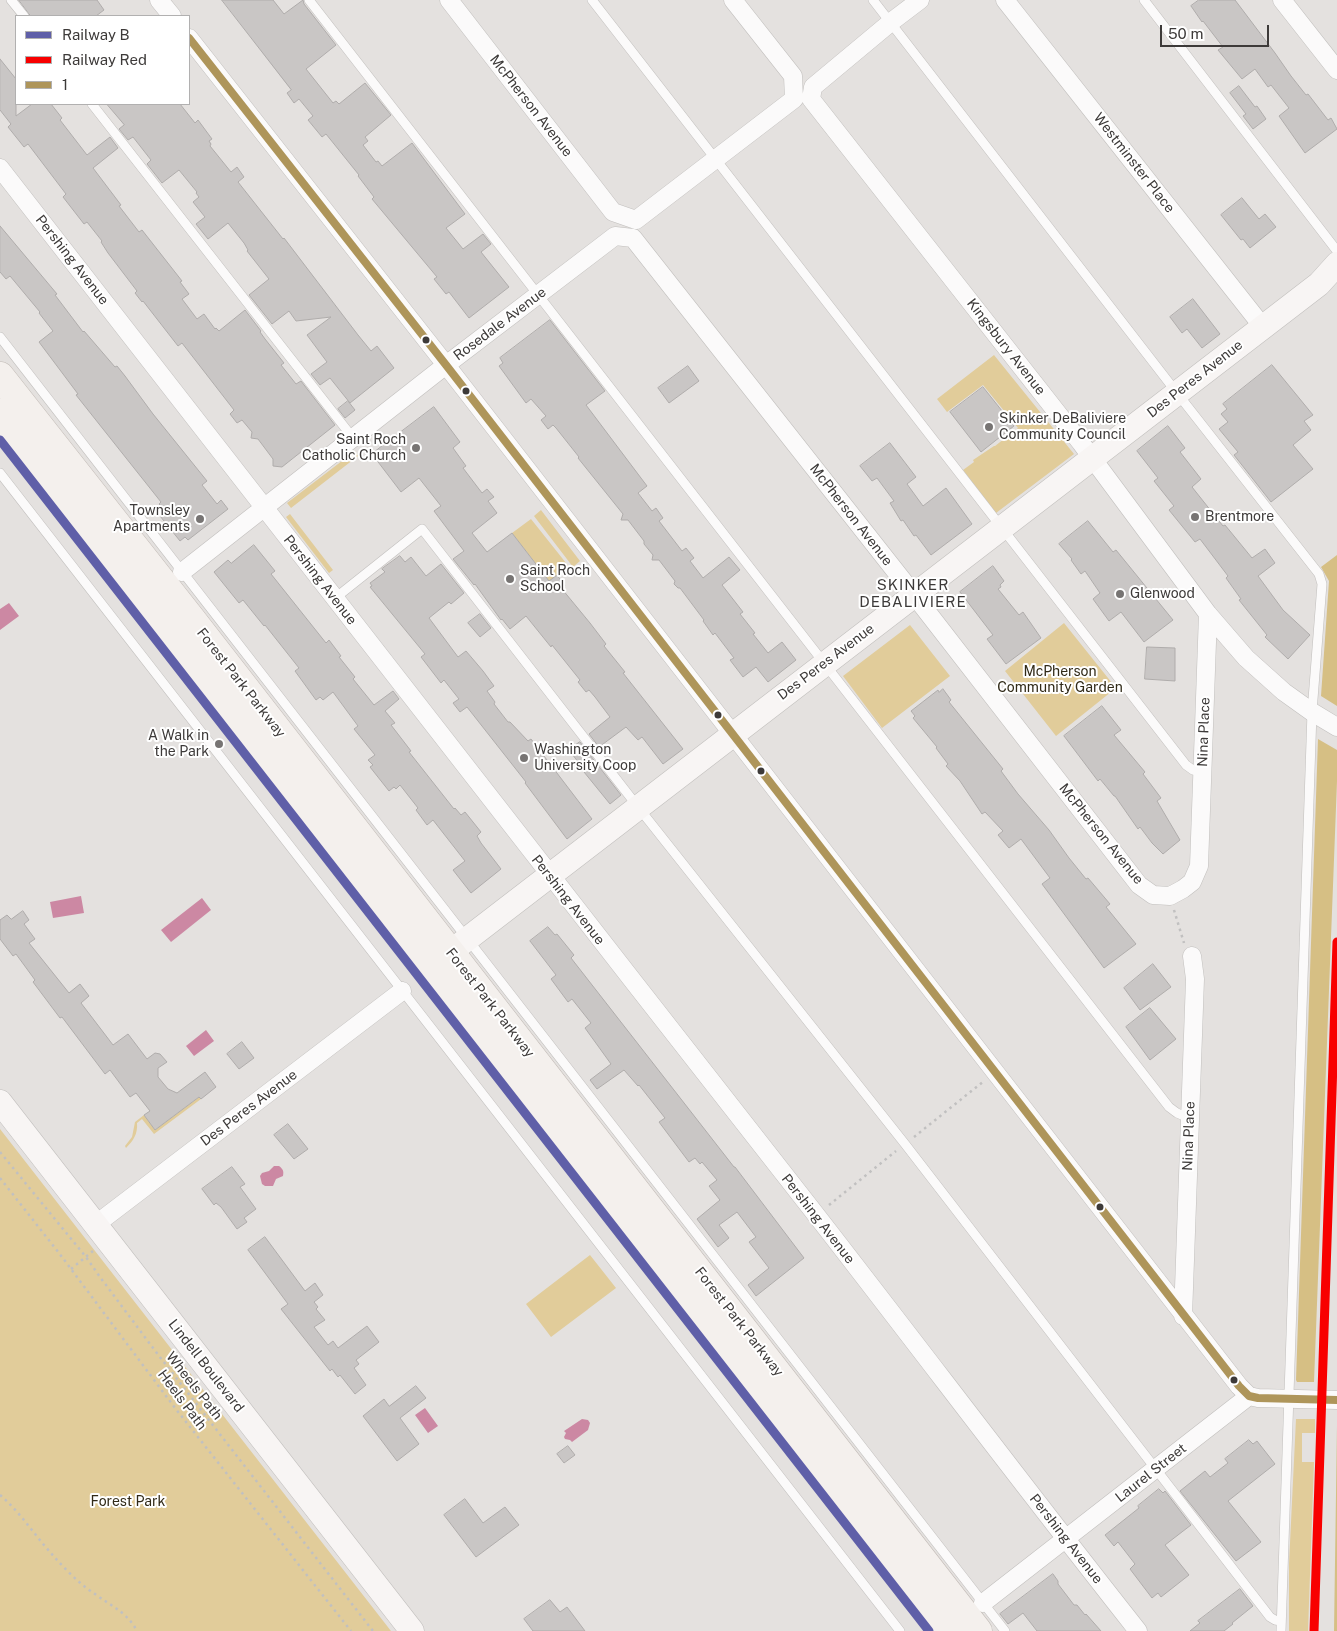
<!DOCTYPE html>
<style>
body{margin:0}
#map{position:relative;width:1337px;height:1631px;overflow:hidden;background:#e4e1df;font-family:"Public Sans",sans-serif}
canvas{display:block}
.legend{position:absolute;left:15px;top:15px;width:175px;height:90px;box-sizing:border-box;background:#fff;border:1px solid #b1b0b0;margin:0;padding:6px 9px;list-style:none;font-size:15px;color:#3d3a39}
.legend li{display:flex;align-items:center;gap:10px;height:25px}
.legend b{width:25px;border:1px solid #b1b0b0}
.scale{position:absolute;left:1160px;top:25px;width:109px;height:22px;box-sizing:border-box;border:2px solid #3d3a39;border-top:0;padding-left:6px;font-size:15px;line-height:18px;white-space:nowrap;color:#3d3a39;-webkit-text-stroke:4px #fff;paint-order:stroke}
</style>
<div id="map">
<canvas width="1337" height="1631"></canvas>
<ul class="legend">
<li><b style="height:6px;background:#5f5fa8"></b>Railway B</li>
<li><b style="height:6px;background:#f80000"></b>Railway Red</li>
<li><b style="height:6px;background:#ae955a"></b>1</li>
</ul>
<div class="scale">50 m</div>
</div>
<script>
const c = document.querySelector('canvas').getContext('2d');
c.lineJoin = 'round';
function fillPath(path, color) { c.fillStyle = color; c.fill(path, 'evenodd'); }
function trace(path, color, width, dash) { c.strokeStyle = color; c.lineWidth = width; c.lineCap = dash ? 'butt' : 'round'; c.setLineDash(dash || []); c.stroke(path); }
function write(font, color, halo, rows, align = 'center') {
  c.font = font + ' "Public Sans",sans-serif'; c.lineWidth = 4; c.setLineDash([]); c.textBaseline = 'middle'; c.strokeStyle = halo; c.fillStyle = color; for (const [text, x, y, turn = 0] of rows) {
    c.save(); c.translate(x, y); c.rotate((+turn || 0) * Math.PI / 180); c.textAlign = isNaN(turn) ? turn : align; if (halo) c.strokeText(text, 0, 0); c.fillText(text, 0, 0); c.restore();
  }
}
fillPath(new Path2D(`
 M994 355 1074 454 996 513 963 470 974 462 973 460 994 446H995L1018 428 983 385 947 412 937 399Z
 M355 451 358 456 291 508 287 503Z
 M541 510 580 561 573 567 534 516Z
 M290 514 333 570 329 573 286 517Z
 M531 519 570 568 558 577 549 581 512 533Z
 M1064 623 1116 688 1056 736 1005 671Z
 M910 625 950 676 882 728 843 676Z
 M199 1097 201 1099 154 1134 142 1119 137 1123C138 1134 133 1141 126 1148L125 1146 132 1137 135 1122 144 1115 155 1130Z
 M0 1129 391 1631H0Z
 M590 1255 616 1288 551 1337 526 1304Z
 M1296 1419H1315V1433H1302V1462H1314L1308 1631H1289V1564Z`), '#e1cc9a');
fillPath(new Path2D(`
 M1337 555V706L1321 696 1329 581 1321 567Z
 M1318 739 1337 750V781L1314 1382H1297L1296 1380Z
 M1337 1425V1631H1334Z`), '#d6bf84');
fillPath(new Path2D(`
 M9 603 19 616 0 630V609Z
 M81 896 84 913 53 918 50 902Z
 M202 898 211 910 171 942 161 930Z
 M206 1030 214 1041 194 1056 186 1046Z
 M274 1166H279C283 1169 284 1171 283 1176L276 1179 273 1186H265L262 1184 260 1176 262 1173 269 1171Z
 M425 1408 438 1426 428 1433 415 1415Z
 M582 1419 588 1420 590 1423 588 1430 572 1442 570 1440 565 1439 564 1437 566 1433 564 1431Z`), '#cc88a3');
const building = new Path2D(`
 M19 0H97L104 10 96 16H31Z
 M222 0H273L284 14 303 0 304 4 336 45 306 69 333 103 336 101 339 104 365 83 391 115 365 137 368 141 363 145 376 162 378 161 382 166 412 143 465 214 446 228 463 249 483 234 491 244 481 252 509 287 469 318 449 292 446 294 434 279 437 277 372 199 374 197 358 176 359 175 326 134 322 137 308 120 313 116 299 99 294 103 287 93 291 90Z
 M1199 0H1235L1275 53 1291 76 1306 95 1308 94 1328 120 1331 118 1337 129 1305 153 1279 116 1289 108 1271 85 1268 87 1255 69 1242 79 1218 50 1223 47 1203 21 1202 22 1191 6Z
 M0 59 16 79V116L32 104H51L62 118 60 120 87 155 110 137 118 148 93 168 121 205 119 206 139 232 142 230 182 281 180 282 189 294 182 299 197 319 204 314 215 329 216 328 219 331 245 310 261 331 260 332 265 339 284 363 281 365 296 384 301 381 335 425 282 467 273 466V459L258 439 251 438 252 432 242 420 237 423 230 414 234 410 203 370 182 343 178 346 143 301 142 302 135 293 137 291 108 253 101 242 102 241 87 222 84 224 63 197 66 194 28 144 24 147 8 127 11 124 0 110Z
 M1239 86 1255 107 1257 106 1266 119 1253 129 1243 116 1246 114 1230 93Z
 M107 104H180L195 123 198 120 212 139 209 141 211 144 210 146 231 172 237 167 244 177 238 182 283 239 284 238 358 335 371 351 377 346 394 368 350 403 330 378 320 385 311 374 327 362 307 335 331 317 296 321 289 311 272 324 249 295 269 279 247 251 248 250 244 243 228 223 208 239 196 224 205 217 193 202 199 197 196 193 197 192 179 170 162 183 147 164 151 160 133 137 128 140 119 129 124 125Z
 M1242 198 1259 219 1265 214 1276 227 1250 248 1243 239 1241 240 1221 215Z
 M0 226 57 294 55 295 83 332 84 331 115 367 117 366 125 376 153 414 207 481 202 485 217 504 221 500 228 509 188 540 185 537 180 541 156 511 162 507 159 504 161 502 76 395 78 394 39 342 53 331 39 313 40 312 10 276 6 279 0 272Z
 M1193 299 1220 334 1202 348 1187 329 1182 333 1170 317Z
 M550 320 605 391 586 405 647 486 638 493 652 511 656 508 663 518 659 521 682 551 686 548 694 558 690 561 703 578 729 557 740 570 722 585 743 612 740 614 755 633 753 634 768 653 782 642 796 660 768 682 756 667 743 677 730 660 734 658 715 633 713 635 703 621 704 620 680 588H678L674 584 675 581 659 560H652L653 555 644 544V541L628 520H621L623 514 578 458 579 457 556 428 553 425 548 429 541 420 546 416 531 399 526 403 499 366 503 363 500 358Z
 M1272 365 1313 415 1304 421 1311 430 1293 445 1313 469 1271 502 1234 455 1238 452 1219 429 1228 422 1221 414 1227 409 1223 404Z
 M688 366 699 381 669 403 658 388Z
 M983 387 1014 426 981 452 950 412Z
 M348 401 355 410 345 418 338 409Z
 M434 407 460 442 453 448 466 466 463 468 482 493 487 489 494 497 488 501 497 513 472 533 487 552 512 533 549 581 557 575 565 586 562 589 590 623 606 644 604 646 625 672 623 673 683 749 663 764 642 737 638 740 626 727 599 747 589 734 610 717 595 697 589 690 586 692 578 682 580 680 552 645 551 647 526 616 510 629 502 619 501 620 475 584 474 585 453 559 464 551 434 511 441 506 419 478 401 492 372 454Z
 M1168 426 1185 448 1180 452 1201 479 1192 487 1223 526 1225 525 1252 558 1265 549 1275 563 1258 576 1283 610 1310 635 1288 659 1265 637 1267 635 1239 600 1241 599 1226 578 1228 576 1200 539 1195 542 1169 510 1174 506 1154 481 1158 478 1137 451Z
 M890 443 916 477 907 484 923 506 946 488 972 524 931 555 916 535 914 536 903 520 901 521 890 503 894 501 877 478 872 481 860 466Z
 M1088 521 1113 552 1116 550 1173 620 1144 642 1121 612 1109 621 1093 599 1100 593 1085 571 1081 574 1071 560 1072 559 1059 544Z
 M254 545 275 571 271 574 326 643 329 640 341 656 339 657 355 677 353 679 374 705 393 691 399 699 385 711 395 723 391 725 411 751 409 752 454 809 455 808 461 815 465 812 481 832 477 836 481 843 501 869 471 893 453 870 465 861 433 820 427 825 416 810 418 808 400 785 396 789 394 787 389 791 370 767 373 765 368 760 375 755 354 729 358 726 333 692 323 700 320 697 316 700 295 671 299 668 265 625 264 626 243 600 239 603 214 572 228 560 231 563Z
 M400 556 405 562 411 557 426 576 441 564 464 593 451 604 449 602 429 618 458 657 466 651 483 671 494 686 487 691 495 702 494 704 508 722H510L528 741 531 739 592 819 567 839 525 783 526 782 467 707 460 712 453 703 459 699 444 680 441 683 421 657 425 654 370 587 372 586 370 583 385 572 382 569Z
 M993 566 1004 581 1000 585 1001 587 998 589 1019 615 1023 612 1041 638 1006 664 987 639 993 635 960 592Z
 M480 614 491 628 480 637 468 623Z
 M1147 647 1175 648V681L1145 679Z
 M943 689 951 700 949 702 1003 769 1001 771 1018 794 1049 830 1069 858 1086 879 1088 878 1110 904 1106 907 1136 944 1104 968 1042 884 1050 878 1021 839 1009 848 998 835 1003 831 985 812 982 814 960 781 946 766 948 764 936 748 937 747 913 718 915 716 911 711 938 690 939 692Z
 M1102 706 1121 730 1114 735 1145 772 1143 774 1161 798 1157 801 1180 840 1163 854 1152 843 1140 827 1138 829 1115 796H1114L1100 779 1098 781 1064 736Z
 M580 742 621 795 610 804 584 772 585 771 569 750Z
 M23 911 29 920 24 924 35 939 29 943 69 993 80 984 89 996 81 1003 113 1045 128 1034 147 1059 155 1053 160 1054 167 1062 158 1068V1077L168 1089 177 1093 205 1072 216 1087 201 1099 199 1097 155 1130 144 1115 150 1111 136 1093 130 1097 110 1070 105 1074 62 1017 60 1018 33 982 35 980 16 954 13 956 0 939V920L7 915 11 919Z
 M548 927 555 935 557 934 574 955 571 958 734 1167H735L804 1258 756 1296 748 1285 769 1268 749 1242 756 1237 737 1212 719 1225 729 1238 718 1247 697 1219 720 1200 709 1186 717 1180 702 1162 700 1164 695 1158 689 1162 659 1122 665 1118 639 1085 638 1086 624 1070 597 1089 590 1080 611 1064 585 1028 591 1023 572 999 568 1002 551 979 556 975 530 941Z
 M1153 964 1171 987 1140 1010 1124 988Z
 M1150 1008 1176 1039 1150 1060 1126 1027Z
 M242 1042 254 1058 239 1069 227 1054Z
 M288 1124 308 1149 294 1159 274 1135Z
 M232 1167 245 1184 240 1187 256 1209 244 1218 247 1222 237 1229 221 1207 216 1203 214 1205 202 1189Z
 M265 1237 305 1291 315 1283 323 1295 314 1302 318 1307 316 1309 325 1320 314 1327 328 1345 333 1341 338 1348 367 1326 379 1342 356 1360 359 1364 354 1368 366 1385 355 1394 340 1375 338 1377 332 1369 330 1371 281 1309 288 1304 248 1250Z
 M416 1386 426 1398 400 1418 419 1444 397 1461 363 1416 384 1399 389 1406Z
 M1249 1440 1253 1444 1257 1441 1275 1464 1228 1501 1261 1542 1236 1561 1180 1491 1205 1471 1210 1477 1228 1463 1225 1459Z
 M568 1446 575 1455 564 1463 557 1454Z
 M1159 1489 1163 1493 1165 1491 1191 1525 1165 1545 1189 1575 1161 1597 1158 1593 1152 1598 1130 1569 1135 1564 1118 1542 1114 1546 1105 1535 1139 1508 1138 1506Z
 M465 1499 483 1523 505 1507 519 1525 476 1557 444 1515Z
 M1053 1574 1058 1581V1584L1074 1605H1077L1085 1615 1086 1614 1101 1631H1037L1023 1613 1008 1624 1000 1614Z
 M1240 1589 1253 1606 1232 1623 1233 1624 1224 1631H1190L1200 1623 1198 1621Z
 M550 1600 560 1612 567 1607 585 1631H533L524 1619Z`);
fillPath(building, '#c9c6c5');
trace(building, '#afacab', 1);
const lane = new Path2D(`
 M11 0 24 16
 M309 0 1169 1107 1177 1113 1189 1118
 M592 0 1186 765 1193 770 1202 772
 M873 0 1177 393 1319 574 1322 584 1312 712 1281 1631
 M1144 0 1337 251
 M92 104 353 438
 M0 337 1005 1631
 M0 473 900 1631
 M334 599 422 529 638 807 905 1144 1270 1617 1275 1620 1281 1621`);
const street = new Path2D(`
 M159 0 172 16
 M449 0 613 212 636 220 794 99 793 76 733 0
 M920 0 891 22 813 87 811 99 1081 443 1208 614 1246 658 1284 692 1312 712 1337 727
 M1005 0 1263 327
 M1282 0 1337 70
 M189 38 446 365 1239 1386 1249 1396 1258 1398 1337 1400
 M0 168C270 516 541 864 813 1211 922 1351 1028 1492 1138 1631
 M182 572 446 365 615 236 633 238 904 582 1139 885 1153 895 1170 896 1183 889 1192 882 1199 866 1208 614
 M95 1225 402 991
 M1183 1316 1195 979 1192 956
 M983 1603 1249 1396`);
const secondary = new Path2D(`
 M436 963 1319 284 1337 264
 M0 1102 412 1631`);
const primary = new Path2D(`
 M0 376 193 621 978 1631
 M0 413 950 1631`);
trace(lane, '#c1bfbd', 10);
trace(street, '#c1bfbd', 19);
trace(secondary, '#c1bfbd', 25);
trace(primary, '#c1bab5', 29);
trace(new Path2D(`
 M1174 910 1184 943
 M914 1137 984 1081
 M0 1152 86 1257 100 1277 156 1352 373 1631
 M0 1178 59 1253 175 1408 351 1631
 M829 1205 896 1151
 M71 1269 93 1251
 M0 1495C20 1512 33 1533 50 1552 63 1567 78 1583 95 1594 111 1606 127 1612 137 1631`), '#c1c0c0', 2.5, [2.5, 4]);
trace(lane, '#fbfafa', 9);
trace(street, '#fbfafa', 18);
trace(secondary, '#f8f5f4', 24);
trace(primary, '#f4f0ed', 28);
trace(new Path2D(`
 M189 38 446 365 1239 1386 1249 1396 1258 1398 1337 1400`), '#ae955a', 8);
trace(new Path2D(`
 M0 440 929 1631`), '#5f5fa8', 9);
trace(new Path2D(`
 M1314 1631 1337 942`), '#f80000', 9);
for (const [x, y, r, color] of [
 [426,340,4.5,"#3d3a39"],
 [466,391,4.5,"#3d3a39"],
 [989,427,5,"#777473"],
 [416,448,5,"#777473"],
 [1195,517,5,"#777473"],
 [200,519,5,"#777473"],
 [510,579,5,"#777473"],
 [1120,594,5,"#777473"],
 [718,715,4.5,"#3d3a39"],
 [219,744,5,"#777473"],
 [524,758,5,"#777473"],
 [761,771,4.5,"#3d3a39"],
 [1100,1207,4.5,"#3d3a39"],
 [1234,1380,4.5,"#3d3a39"]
]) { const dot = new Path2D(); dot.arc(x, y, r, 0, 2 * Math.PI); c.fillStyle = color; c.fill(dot); trace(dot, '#fff', 2); }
write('14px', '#3d3a39', '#fff', [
 ["McPherson Avenue",531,106,52],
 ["Westminster Place",1134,163,52],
 ["Pershing Avenue",72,260,52],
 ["Rosedale Avenue",500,324,-37],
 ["Kingsbury Avenue",1006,347,52],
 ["Des Peres Avenue",1195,379,-38],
 ["McPherson Avenue",851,515,52],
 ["Pershing Avenue",320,580,52],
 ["Des Peres Avenue",826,662,-37],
 ["Forest Park Parkway",241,683,52],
 ["Nina Place",1204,732,-88],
 ["McPherson Avenue",1101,834,51],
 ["Pershing Avenue",568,900,52],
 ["Forest Park Parkway",490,1003,52],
 ["Des Peres Avenue",249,1108,-37],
 ["Nina Place",1189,1136,-88],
 ["Pershing Avenue",818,1219,52],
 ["Forest Park Parkway",739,1322,52],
 ["Lindell Boulevard",206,1366,52],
 ["Wheels Path",194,1386,52],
 ["Heels Path",182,1400,53],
 ["Laurel Street",1151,1473,-38],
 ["Pershing Avenue",1066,1539,52]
]);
write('14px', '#3d3a39', '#fff', [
 ["Skinker DeBaliviere",999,419],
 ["Community Council",999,435],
 ["Saint Roch",406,440,"right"],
 ["Catholic Church",406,456,"right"],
 ["Townsley",190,511,"right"],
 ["Apartments",190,527,"right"],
 ["Brentmore",1205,517],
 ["Saint Roch",520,571],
 ["School",520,587],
 ["Glenwood",1130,594],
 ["A Walk in",209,736,"right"],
 ["the Park",209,752,"right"],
 ["Washington",534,750],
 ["University Coop",534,766]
], 'left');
write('14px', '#312a18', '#fff', [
 ["McPherson",1060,672],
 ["Community Garden",1060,688],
 ["Forest Park",128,1502]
]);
c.letterSpacing = '1px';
write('15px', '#3d3a39', '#fff', [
 ["SKINKER",913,585],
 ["DEBALIVIERE",913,602]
]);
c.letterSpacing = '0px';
</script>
